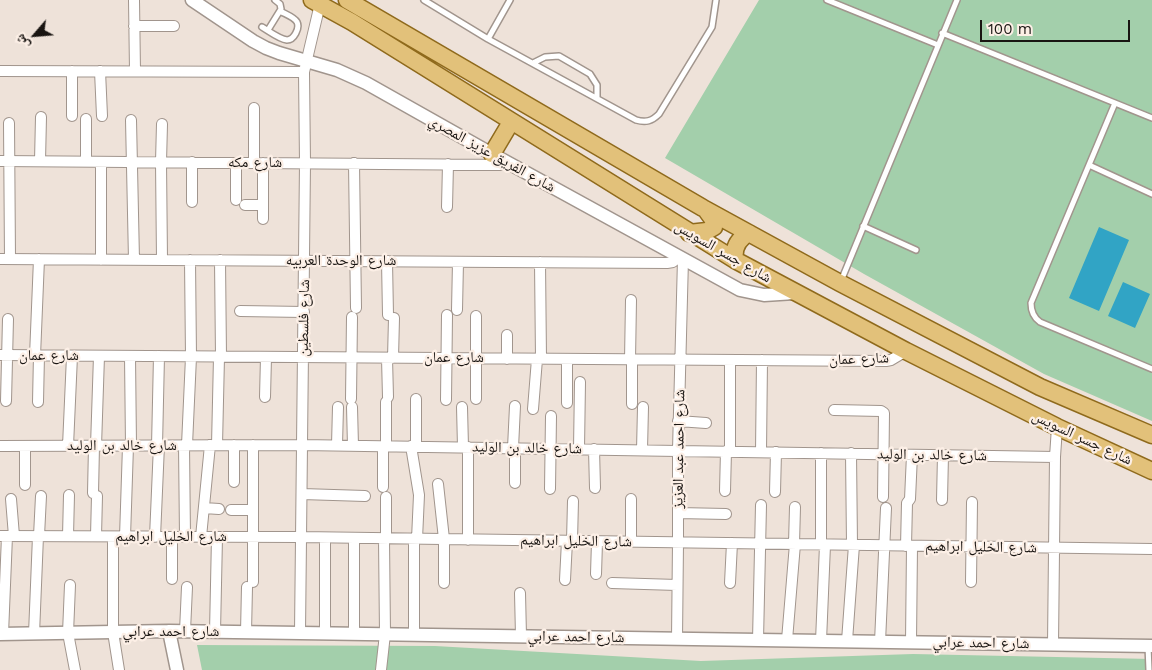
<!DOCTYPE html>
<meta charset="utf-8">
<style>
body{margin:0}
#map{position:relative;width:1152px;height:670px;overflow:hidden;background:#eee2d9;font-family:"Work Sans","Noto Naskh Arabic",sans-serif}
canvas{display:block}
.north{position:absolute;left:10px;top:10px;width:50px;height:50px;-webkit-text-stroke:4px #fcefe6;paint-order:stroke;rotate:243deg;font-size:14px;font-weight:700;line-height:20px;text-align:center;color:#191512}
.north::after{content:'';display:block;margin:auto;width:18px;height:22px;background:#191512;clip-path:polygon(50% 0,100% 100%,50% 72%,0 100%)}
.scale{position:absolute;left:980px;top:20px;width:150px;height:22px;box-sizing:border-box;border:2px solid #191512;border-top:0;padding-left:6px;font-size:15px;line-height:18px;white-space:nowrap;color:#191512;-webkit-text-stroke:4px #fcefe6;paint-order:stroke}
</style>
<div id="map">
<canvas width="1152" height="670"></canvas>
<div class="north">ش</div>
<div class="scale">100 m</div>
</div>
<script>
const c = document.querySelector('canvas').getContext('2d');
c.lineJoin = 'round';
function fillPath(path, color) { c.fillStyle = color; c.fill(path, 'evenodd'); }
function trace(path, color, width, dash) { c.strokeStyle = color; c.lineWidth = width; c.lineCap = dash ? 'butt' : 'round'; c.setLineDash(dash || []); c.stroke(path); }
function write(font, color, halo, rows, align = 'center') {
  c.font = font + ' "Work Sans","Noto Naskh Arabic",sans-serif'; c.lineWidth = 4.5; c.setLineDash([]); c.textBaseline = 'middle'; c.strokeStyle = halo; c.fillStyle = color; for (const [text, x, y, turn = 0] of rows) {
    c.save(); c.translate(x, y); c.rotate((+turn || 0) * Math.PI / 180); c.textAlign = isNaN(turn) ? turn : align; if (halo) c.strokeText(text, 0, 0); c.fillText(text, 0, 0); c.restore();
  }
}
fillPath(new Path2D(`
 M759 0H1152V421L1044 374 864 274 665 158Z
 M197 645 435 646 701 661 913 654 1152 659V670H202Z`), '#a3cfab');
fillPath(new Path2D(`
 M1099 227 1129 240 1099 311 1069 298Z
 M1123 282 1150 294 1135 328 1108 316Z`), '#31a4c5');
const service = new Path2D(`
 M424 0 488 39 636 120C646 123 652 121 659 114L712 27 716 0
 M827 0 938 45
 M262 27C269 31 279 39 287 40 294 40 300 28 297 22 294 17 285 14 280 11
 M268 30 281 9 280 4 275 0
 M942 33 1152 118
 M488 39 510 0
 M533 63 545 57 559 56 590 74 597 85V98
 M1115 103 1031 303C1031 311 1033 317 1040 322L1152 369
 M1089 165 1152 194
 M863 226 916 250
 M841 281 957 0
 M1148 646 1149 670`);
const minor = new Path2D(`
 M134 0 135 71
 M134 26H174
 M0 71 304 72
 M72 71V116
 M100 71 102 116
 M86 119V162
 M131 120 134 260
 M9 123 10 259
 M162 124 161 162 162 260
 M0 161 510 165
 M40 161 41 117
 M101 162V260
 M236 163V200
 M254 163V108
 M263 163V219
 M354 163 356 308
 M192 202V162
 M245 205H263
 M447 207 448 164
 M0 259 667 263 673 262 679 257
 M220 260 221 357
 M387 261 388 315
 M540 262 541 359
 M457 310 458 262
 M240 311 304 312
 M0 355 886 361 891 360 906 351
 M35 356 39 259
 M130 356 131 446
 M387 358 388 397
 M393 358 394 318
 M507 359V335
 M567 359V403
 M630 360 631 300
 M632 360V404
 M265 397 266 357
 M351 399 352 317
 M416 399V446
 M476 399V316
 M446 400 447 315
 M6 401 8 319
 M38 402 39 355
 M386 402V446
 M352 407 353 446
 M462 407 463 447
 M533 409 537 359
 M834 410 881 411 884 413 883 497
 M678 421 706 423
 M184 445 185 537
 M187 445 191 357 190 260
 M217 445 219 357
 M234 445V482
 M337 445 338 407
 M0 446 302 445 1055 457
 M68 446 72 356
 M96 446 99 356
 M157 446 159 356
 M411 446 419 495 417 539
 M513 448 515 406
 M579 449 580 382
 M594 449 595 488
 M642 450 643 407
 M730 451V360
 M761 452 762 360
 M851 453 852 545
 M515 483V448
 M438 484 444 539V583
 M25 485V446
 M383 487V446
 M550 489 551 416
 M725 491 726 451
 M775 492 776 452
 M93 493 94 446
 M302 494 365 496
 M11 499 14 536
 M942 500 943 455
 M204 508 219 509
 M231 510H253
 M678 513 726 514
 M0 536 301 537 1152 549
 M39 536 41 496
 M68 536 69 495
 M96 536 97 496
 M113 537V632L119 670
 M125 537 128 446
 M155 537 159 445
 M201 537 210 445
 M325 538V633
 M386 539V497
 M414 539V635
 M468 540V447
 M572 541 573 501
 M631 542V499
 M794 544 795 507
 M821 545V453
 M906 546 907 503 910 499 912 455
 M596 574 597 542
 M172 579V537
 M565 580 567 541
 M253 582V445
 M971 582 972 502
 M612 583 677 585
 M730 583 732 543
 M70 585 68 633 75 670
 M520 593 521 636
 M185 631 187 587
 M215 632 217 537
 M246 632 247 587
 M300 633 305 163 304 72 320 4
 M3 634 7 536
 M34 634 38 536
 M354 634V538
 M677 639 678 543V450L683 259
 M758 640 761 505
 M787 640 795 544
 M821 641 825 545
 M847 641 854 545
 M880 642 886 508
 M911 642 912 546
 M1053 644 1055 457 1057 427
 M381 670 385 634 384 539`);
const tertiary = new Path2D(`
 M192 0 253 41 266 48 279 53 337 70 366 83 492 154 740 290 764 295 795 293
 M169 631 177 670
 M0 634 169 631 1152 646`);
const primary = new Path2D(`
 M312 0 352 22 735 260 906 351 1057 427 1152 471
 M347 0 703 208 840 283 1040 387 1152 435
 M492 154 511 122
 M689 233 707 231 714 227V221L706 210
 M735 260C733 248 738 239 749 233`);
trace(service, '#a1958d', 8);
trace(minor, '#a1958d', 12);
trace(tertiary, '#a1958d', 15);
trace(primary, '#8f6a1c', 19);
trace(service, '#fff', 5);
trace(minor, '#fff', 10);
trace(tertiary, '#fff', 12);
trace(primary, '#e2c17a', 16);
write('15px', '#191512', '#fcefe6', [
 ["شارع الفريق عزيز المصري",492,154,29],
 ["شارع مكه",255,163],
 ["شارع جسر السويس",723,252,30],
 ["شارع الوحدة العربيه",341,261],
 ["شارع فلسطين",304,318,-89],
 ["شارع عمان",49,356],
 ["شارع عمان",454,358],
 ["شارع عمان",859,359,-2],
 ["شارع جسر السويس",1082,438,25],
 ["شارع خالد بن الوليد",122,446],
 ["شارع خالد بن الوليد",527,448,1],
 ["شارع احمد عبد العزيز",679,449,-89],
 ["شارع خالد بن الوليد",932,455,1],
 ["شارع الخليل ابراهيم",171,537],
 ["شارع الخليل ابراهيم",576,541,1],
 ["شارع الخليل ابراهيم",981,547,1],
 ["شارع احمد عرابي",171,632],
 ["شارع احمد عرابي",576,637,1],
 ["شارع احمد عرابي",981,643,1]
]);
</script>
